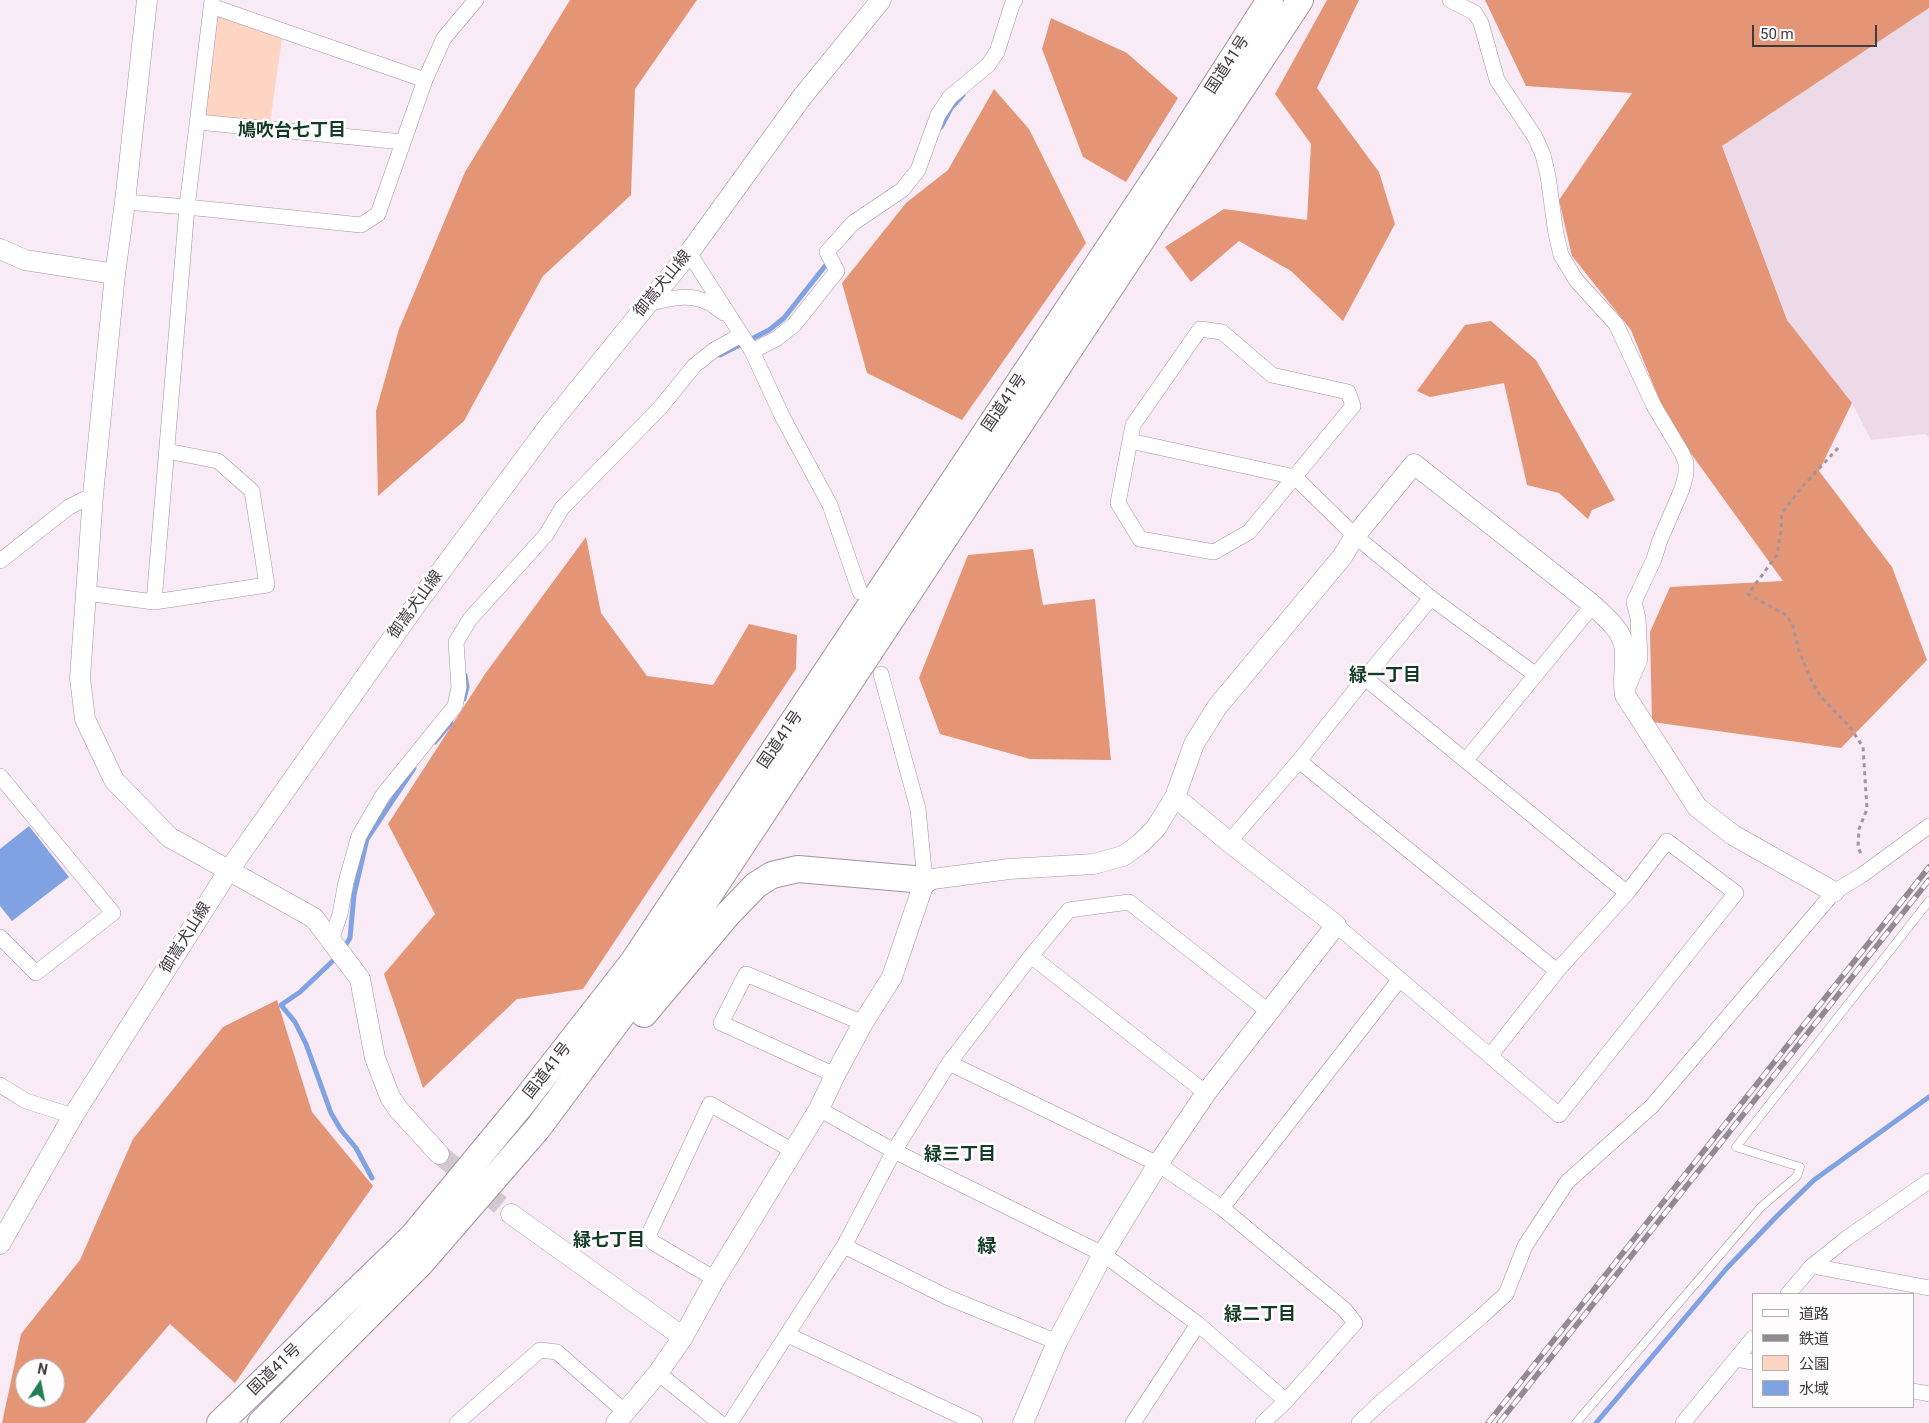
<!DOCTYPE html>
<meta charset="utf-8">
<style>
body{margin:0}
#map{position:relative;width:1929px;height:1423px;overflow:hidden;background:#f8ebf5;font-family:Roboto,"Noto Sans JP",sans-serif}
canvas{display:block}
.legend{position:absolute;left:1752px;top:1293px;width:162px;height:115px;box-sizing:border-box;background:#fffcfe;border:1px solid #b2aeb1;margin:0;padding:6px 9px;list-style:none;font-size:15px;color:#3f3a3d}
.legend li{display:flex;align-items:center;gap:10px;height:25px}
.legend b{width:25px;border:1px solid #b2aeb1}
.north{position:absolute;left:15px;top:1358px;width:50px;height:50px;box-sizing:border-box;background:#fffcfe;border:1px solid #b2aeb1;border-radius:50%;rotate:11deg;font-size:14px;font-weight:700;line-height:20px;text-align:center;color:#3f3a3d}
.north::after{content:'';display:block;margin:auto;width:18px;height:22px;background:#247e53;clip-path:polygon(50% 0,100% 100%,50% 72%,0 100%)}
.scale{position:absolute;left:1752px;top:25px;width:125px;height:22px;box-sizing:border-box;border:2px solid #3f3a3d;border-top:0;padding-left:6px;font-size:15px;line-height:18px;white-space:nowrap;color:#3f3a3d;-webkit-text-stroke:4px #fffcfe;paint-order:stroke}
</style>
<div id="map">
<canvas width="1929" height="1423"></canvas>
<ul class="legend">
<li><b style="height:6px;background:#fff"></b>道路</li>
<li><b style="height:6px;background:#938a91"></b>鉄道</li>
<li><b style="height:14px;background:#fed4c3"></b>公園</li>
<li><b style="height:14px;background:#80a2e3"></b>水域</li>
</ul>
<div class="north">N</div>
<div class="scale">50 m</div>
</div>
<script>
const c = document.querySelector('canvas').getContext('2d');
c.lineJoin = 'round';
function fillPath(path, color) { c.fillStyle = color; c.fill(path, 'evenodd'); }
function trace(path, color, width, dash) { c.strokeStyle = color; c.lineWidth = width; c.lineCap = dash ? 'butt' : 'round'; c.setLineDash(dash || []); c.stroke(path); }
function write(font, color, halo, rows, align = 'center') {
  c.font = font + ' Roboto,"Noto Sans JP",sans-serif'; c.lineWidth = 5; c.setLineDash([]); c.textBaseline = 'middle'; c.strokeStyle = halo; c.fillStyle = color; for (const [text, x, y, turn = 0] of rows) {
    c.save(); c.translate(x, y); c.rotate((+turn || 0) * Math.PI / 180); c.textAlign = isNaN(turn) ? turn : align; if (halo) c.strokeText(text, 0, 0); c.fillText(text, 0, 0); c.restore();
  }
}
fillPath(new Path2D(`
 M1929 8V438L1925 434 1871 440 1852 403 1787 320 1722 146Z`), '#eddae9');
fillPath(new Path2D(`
 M211 6 283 31 269 129 198 122Z`), '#fed4c3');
fillPath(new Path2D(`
 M570 0H697L635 89 631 195 543 276 464 421 378 496 376 411 399 329 465 172Z
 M1327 0H1359L1317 88 1379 172 1395 224 1343 321 1291 271 1239 241 1191 282 1165 247 1224 209 1307 220 1311 144 1275 94Z
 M1485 0H1929V8L1722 146 1787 320 1852 403 1819 471 1892 567 1927 660 1841 748 1652 722 1650 632 1670 587 1783 581 1692 455 1663 409 1631 330 1572 256 1559 200 1632 93 1526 86Z
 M1051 18 1127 53 1178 98 1126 182 1083 157 1042 49Z
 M994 89 1029 129 1086 243 962 420 867 373 842 283 906 203 948 170Z
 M1491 321 1536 360 1615 500 1592 510 1588 519 1559 493 1527 485 1504 383 1430 397 1417 391 1465 325Z
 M586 537 601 613 647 676 713 685 749 624 797 635 796 669 583 989 517 999 423 1088 384 974 435 914 388 824 485 674Z
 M1033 549 1043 605 1095 599 1111 760 1030 759 940 734 919 678 968 555Z
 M277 1000 312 1112 373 1186 235 1383 170 1324 85 1423H2L21 1334 80 1260 133 1139 223 1027ZM25 1368H55V1398H25Z`), '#e39576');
fillPath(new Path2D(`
 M29 826 69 877 12 921 0 906V849Z`), '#80a2e3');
trace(new Path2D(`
 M941 127 951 108 963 95
 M720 355 769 330 784 318 829 261
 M464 699 467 687 465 675
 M435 742 451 723 445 730
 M343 949 350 938 354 895 367 839 414 768
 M338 956 300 992 281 1005 295 1022 306 1044 331 1113 341 1130 356 1148 372 1178
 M1596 1423 1727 1268 1778 1215 1814 1180 1929 1097`), '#80a2e3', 5);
trace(new Path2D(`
 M439 1154 511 1214`), '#d3c8d0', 20, [20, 10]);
const lane = new Path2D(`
 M1576 1423 1761 1207 1797 1176 1800 1167 1736 1147 1929 901`);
const street = new Path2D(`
 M1450 0 1475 13 1481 23 1497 80 1535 137 1543 155 1548 176 1556 234 1561 255 1576 280 1616 324 1654 406 1682 453 1686 463V474L1682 489 1660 540 1654 559 1634 602 1638 618 1640 659 1626 692
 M211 6 425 80
 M198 122 403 142
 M125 202 187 207 361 225 378 214 425 80 444 38 476 0
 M689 253 752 351 782 416 830 505 860 592
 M647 304C666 299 687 293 707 302 713 304 718 310 724 313
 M1200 329 1222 332 1272 375 1348 392 1353 406 1249 532 1214 552 1140 539 1118 503 1133 425Z
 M752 351 776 339 794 325 837 271 827 252 853 223 902 190 918 170 938 115 950 97 988 65 997 52 1012 5 1015 0
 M1130 441 1295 477 1355 536 1431 598 1536 675
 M0 561 69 507 93 495
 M86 593 154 602 187 207 212 0
 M154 602 267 585 252 491 218 461 167 451
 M881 674 918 809 925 880
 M1365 678 1431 598
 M1466 760 1593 605
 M1299 761 1557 971
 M0 776 113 913 36 973 0 937
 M1229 842 1299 761 1365 678 1627 893 1557 971 1490 1056 1336 925
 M331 941 340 914 346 882 359 836 383 795 455 706 459 687 456 642 470 619 546 535 562 508 660 408 694 366 714 350 741 335
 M1031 956 1206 1093
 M1490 1056 1559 1115 1736 893 1667 841 1627 893
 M949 1063 1158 1164 1222 1208 1345 1310 1355 1323 1286 1401 1198 1324 1133 1423
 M835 1075 721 1023 746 974 863 1023
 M0 1085 26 1101 73 1116
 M819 1109 894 1151 1103 1254 1198 1324
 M1222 1208 1400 979
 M844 1246 947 1297 1057 1342
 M1812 1266 1929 1288
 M715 1279 654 1243 648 1236 710 1104 793 1151
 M1788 1294 1812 1266 1847 1238 1929 1181
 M788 1335 975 1423
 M1736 1359 1753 1362
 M658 1373 720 1423
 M1913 1391 1929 1394
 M457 1423 540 1350 557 1352 625 1412
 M730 1423 844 1246 894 1151 949 1063 1031 956 1069 910 1129 902 1268 1011
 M1263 1423 1286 1401
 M1359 1423 1381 1402 1482 1316 1506 1294 1525 1246 1567 1182 1652 1106 1834 892 1862 875 1929 826
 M1683 1423 1753 1338`);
const secondary = new Path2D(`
 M147 0 125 202 115 274 93 495 80 678 85 719 114 780 169 837 314 918 360 979 375 1058 390 1097 398 1109 439 1154
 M0 249 25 260 115 274
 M511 1214 683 1337
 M0 1244 73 1116 229 870 418 602 551 423 689 253 802 97 881 0
 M616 1423 658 1373 683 1337 715 1279 819 1109 835 1075 863 1023 892 977 925 880 1009 869 1094 864 1123 856 1140 844 1156 828 1175 797 1194 744 1217 707 1342 557 1355 536 1414 464 1593 605C1604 616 1620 628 1624 645 1627 659 1622 679 1625 695L1697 807 1733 835 1834 892
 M1023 1423 1057 1342 1103 1254 1158 1164 1206 1093 1336 925 1229 842 1175 797`);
const highway = new Path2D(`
 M644 1014 728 914 756 885 772 875 798 869 925 880
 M220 1423 413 1236 522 1104 633 962 1168 159 1270 0
 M261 1423 420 1264 538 1128 689 925 1300 0`);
trace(lane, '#a0949e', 9);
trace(street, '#a0949e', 16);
trace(secondary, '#a0949e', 21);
trace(highway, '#a0949e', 28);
trace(new Path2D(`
 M1838 448 1801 488 1782 513 1781 530 1777 555 1748 594 1786 615 1793 626 1799 651 1812 682 1821 697 1850 727 1863 747 1867 809 1859 829 1858 847 1862 856`), '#9f969d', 3, [4, 4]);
trace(lane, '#fff', 8);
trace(street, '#fff', 15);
trace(secondary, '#fff', 20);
trace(highway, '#fff', 26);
const rail = new Path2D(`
 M1488 1423 1929 867
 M1499 1423 1929 880`);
trace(rail, '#938a91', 5.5);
trace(rail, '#fffcfe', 4, [11]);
write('16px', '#3f3a3d', '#fffcfe', [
 ["国道41号",1228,65,-57],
 ["御嵩犬山線",663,284,-51],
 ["国道41号",1005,403,-56],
 ["御嵩犬山線",416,605,-54],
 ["国道41号",781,740,-56],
 ["御嵩犬山線",186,938,-58],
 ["国道41号",548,1071,-52],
 ["国道41号",275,1370,-44]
]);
write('bold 18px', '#133c27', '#fffcfe', [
 ["鳩吹台七丁目",292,131],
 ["緑一丁目",1385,676],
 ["緑三丁目",960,1155],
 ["緑七丁目",609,1241],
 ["緑二丁目",1260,1315]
]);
write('bold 19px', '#133c27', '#fffcfe', [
 ["緑",987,1247]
]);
</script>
